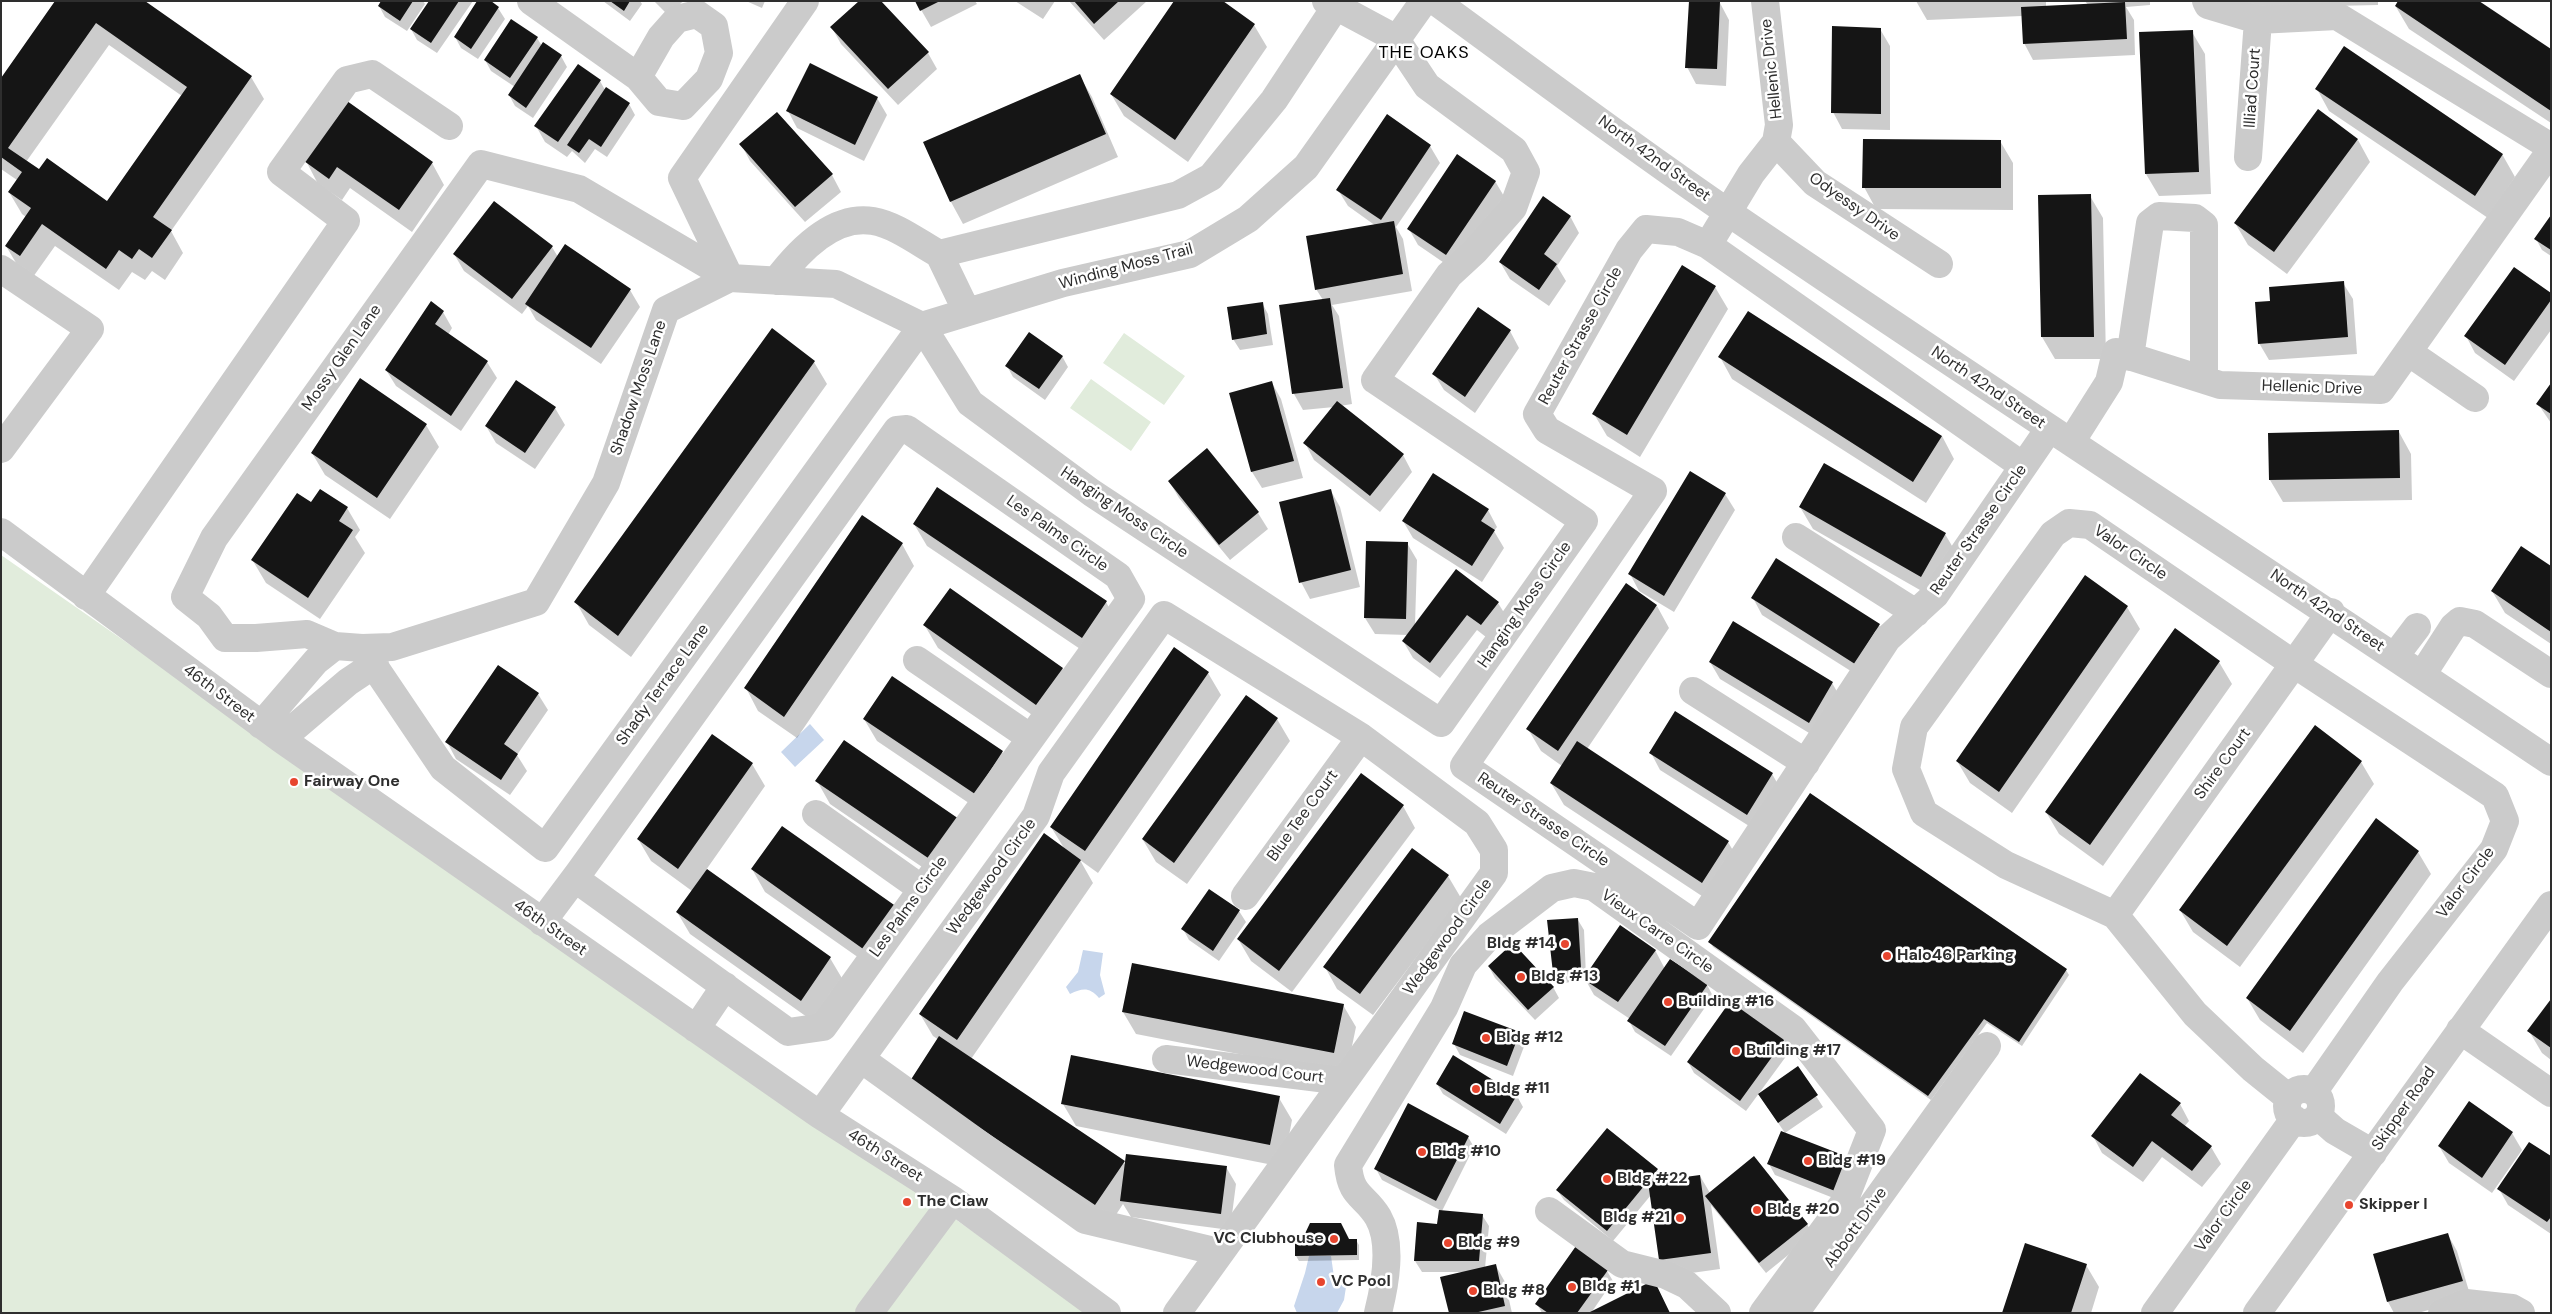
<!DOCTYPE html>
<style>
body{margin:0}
#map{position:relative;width:2552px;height:1314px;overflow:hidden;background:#fff;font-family:"DM Sans",sans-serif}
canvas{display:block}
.frame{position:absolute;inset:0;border:2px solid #2e2e2e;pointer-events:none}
</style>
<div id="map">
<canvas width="2552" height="1314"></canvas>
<div class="frame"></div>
</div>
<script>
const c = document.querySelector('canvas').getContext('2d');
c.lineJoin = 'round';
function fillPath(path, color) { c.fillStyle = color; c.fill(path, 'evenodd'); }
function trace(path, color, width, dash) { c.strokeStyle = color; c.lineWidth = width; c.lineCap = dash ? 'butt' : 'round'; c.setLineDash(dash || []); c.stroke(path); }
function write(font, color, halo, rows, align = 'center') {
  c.font = font + ' "DM Sans",sans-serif'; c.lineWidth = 5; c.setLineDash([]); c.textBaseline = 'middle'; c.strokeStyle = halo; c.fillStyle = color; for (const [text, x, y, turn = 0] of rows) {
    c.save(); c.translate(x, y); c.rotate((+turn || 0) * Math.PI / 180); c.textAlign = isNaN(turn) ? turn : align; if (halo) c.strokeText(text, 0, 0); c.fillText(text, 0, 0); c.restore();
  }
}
fillPath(new Path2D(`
 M1124 333 1185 376 1164 405 1103 363Z
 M1091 379 1151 422 1131 451 1070 408Z
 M1 555 1090 1313H1Z`), '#e1ecdc');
fillPath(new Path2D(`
 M810 724 824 740 795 767 781 752Z
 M1083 950 1103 953 1100 975 1105 994 1099 998C1089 987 1083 988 1070 994L1066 987 1078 972Z
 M1309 1256H1331L1334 1277 1346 1287 1344 1300 1337 1313H1297L1294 1306 1305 1273Z`), '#c7d6ec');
fillPath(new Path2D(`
 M57 1 251 77 264 99 171 231 183 253 165 280 152 271 145 280 132 272 119 290 55 246 33 277 19 268 6 246 26 217 22 214 9 192 17 180 1 169V81ZM109 45 182 96 108 202 39 170 26 162Z
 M382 1H423L425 4 407 31 385 17 379 6Z
 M430 1H473L437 53 417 40 411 29Z
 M603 1H640L642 4 630 21Z
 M654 1H683L669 16Z
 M746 1H765L762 8Z
 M916 1H975L977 4 931 27Z
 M1015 1H1055L1043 19Z
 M1069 1H1147L1104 40Z
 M1916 1H2046V7L2088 5 2085 1H2150V5L2126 7 2134 20 2135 55 2033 60 2024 43 2022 16 1927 20Z
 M2236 1H2378V5L2240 8Z
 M1720 3 1729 20 1726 86 1696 84 1687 67Z
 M2396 7 2551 51V123L2409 29Z
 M498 8 505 19 478 59 461 48 455 37Z
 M1254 25 1267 47 1188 162 1124 116 1111 94Z
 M832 28 928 53 937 69 898 105 841 44Z
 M1880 29 1890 46V130L1842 129 1833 112Z
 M2192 32 2205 54 2211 194 2159 196 2146 174Z
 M537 38 542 46 561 56 567 67 533 118 515 106 509 95 515 87 491 71 485 60Z
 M1079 75 1092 97 1118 157 963 224 951 202 925 143Z
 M600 81 605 90 629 104 635 115 607 157 595 149 585 163 572 151 567 157 545 142 536 126Z
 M2317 89 2502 154 2515 177 2488 218 2329 111Z
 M877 98 887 115 864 161 797 128 788 111Z
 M1388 116 1430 146 1440 163 1396 227 1403 239 1412 291 1332 305 1339 316 1352 404 1340 406 1403 455 1412 472 1380 512 1314 460 1305 443 1334 407 1303 410 1294 394 1281 306 1323 300 1316 289 1376 226 1348 206 1338 190Z
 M2358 140 2370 162 2287 274 2248 245 2235 223Z
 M2000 141 2013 163V210L1876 209 1864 187Z
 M741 144 832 175 841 192 805 222 750 161Z
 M306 161 432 163 444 185 412 232 350 188 342 200 318 184Z
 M1495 181 1505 198 1456 271 1418 245 1409 229Z
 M2090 196 2103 218 2106 359H2055L2042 337Z
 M1570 216 1579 233 1557 266 1566 281 1549 306 1510 279 1500 262Z
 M2551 217V256L2542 250 2536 239Z
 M552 247 558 257 630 290 640 307 601 364 536 320 528 306 522 314 464 271 454 254Z
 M2343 283 2353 299 2357 354 2269 360 2259 343 2271 302Z
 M1715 287 1728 309 1640 457 1607 436 1594 414Z
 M2551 295V330L2514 381 2475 353 2466 336Z
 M1262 303 1268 314 1273 345 1240 350 1233 339Z
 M443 312 452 328 448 335 487 362 497 378 461 431 396 386 386 370Z
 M1510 331 1519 348 1475 413 1444 390 1434 374Z
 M1062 356 1068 367 1045 400 1013 377 1007 366Z
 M1720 357 1942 436 1954 459 1926 503 1732 379Z
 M814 362 827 384 631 657 589 625 576 602Z
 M516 382 555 408 565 425 535 469 496 443 486 426Z
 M1272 383 1281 399 1303 478 1262 488 1252 472 1231 394Z
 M2551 386V423L2538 404Z
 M426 425 439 447 390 519 325 475 312 453Z
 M2399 432 2411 454 2412 500 2283 502 2270 480 2269 434Z
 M1207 450 1258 513 1268 529 1230 560 1179 498 1169 481Z
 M321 490 347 508 360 530 355 537 365 553 320 619 266 583 253 561 312 504Z
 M1331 491 1340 507 1360 587 1310 599 1301 582Z
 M1725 494 1735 510 1674 612 1639 591 1630 574Z
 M1800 507 1945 534 1958 556 1934 598 1813 529Z
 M1488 510 1497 527 1494 531 1504 548 1482 582 1413 538 1403 521Z
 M914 524 1106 602 1118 624 1095 659 927 546Z
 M1407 543 1417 560 1415 625 1498 603 1508 619 1491 641 1477 630 1440 678 1413 658 1403 641 1408 635 1375 634 1365 618Z
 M902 544 914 566 797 738 758 711 746 688Z
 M2551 568V644L2505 613 2492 591Z
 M1753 598 1879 625 1888 641 1865 680 1762 615Z
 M1657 606 1669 628 1587 749 1728 842 1741 864 1714 904 1564 805 1551 783 1562 766 1541 751 1528 729Z
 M2127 607 2140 629 2012 813 1970 783 1957 761Z
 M925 626 1062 668 1075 691 1049 727 938 648Z
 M1710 662 1832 683 1842 700 1819 739 1720 679Z
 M2219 662 2232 684 2103 866 2059 834 2046 812Z
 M1208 673 1221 695 1098 873 1080 860 1093 883 971 1059 1126 1165 1226 1167 1236 1184 1230 1230 1131 1217 1123 1204 1108 1227 924 1103 939 1040 933 1036 920 1014 1064 848 1051 827Z
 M892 678 1002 752 1015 774 988 816 877 741 864 719Z
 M538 694 548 710 517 755 527 771 510 795 456 759 447 742Z
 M1277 719 1290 741 1187 884 1156 862 1143 840Z
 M2315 727 2361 762 2374 784 2240 967 2193 932 2180 910Z
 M712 736 752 764 765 786 706 870 830 958 843 980 814 1022 690 934 677 912 692 891 651 861 638 839Z
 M1651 753 1772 774 1782 791 1757 831 1660 770Z
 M817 781 958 820 944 882 830 804Z
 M1403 806 1415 828 1292 992 1251 961 1238 939Z
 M782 827 879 972 765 892 752 869Z
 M2418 852 2431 874 2303 1053 2260 1020 2247 998Z
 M1448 876 1461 898 1373 1015 1337 989 1325 967Z
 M1239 911 1246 922 1219 961 1189 940 1183 929Z
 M1578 920 1584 930 1586 976 1655 950 1665 969 1707 985 1713 996 1671 1056 1635 1032 1629 1021 1630 1019 1594 995 1585 979 1560 984 1554 973 1548 921Z
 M1710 942 2066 970 2069 975 2022 1046 1987 1023 1931 1100 1713 947Z
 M1133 964 1343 1005 1356 1027 1346 1075 1136 1034 1123 1012Z
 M1489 967 1553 987 1559 998 1535 1020 1495 978Z
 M2551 1002V1060L2542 1053 2529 1031Z
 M1519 1033 1525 1044 1513 1076 1460 1055 1454 1044Z
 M1784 1040 1790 1051 1746 1111 1694 1073 1688 1062Z
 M1454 1057 1517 1096 1523 1107 1506 1134 1443 1094 1437 1084Z
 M1798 1068 1823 1107 1785 1133 1759 1095Z
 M1279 1098 1292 1120 1283 1167 1076 1126 1063 1104Z
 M2470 1103 2512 1133 2522 1150 2492 1193 2449 1163 2439 1146Z
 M2180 1104 2189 1121 2184 1127 2211 1147 2221 1164 2202 1187 2162 1157 2143 1182 2102 1153 2093 1136Z
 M1468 1137 1474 1147 1442 1211 1482 1215 1489 1226 1485 1268 1496 1266 1505 1282 1512 1313H1450L1463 1272H1422L1415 1261 1418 1223 1438 1225 1440 1210 1382 1180 1376 1169Z
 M2551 1158V1234L2508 1205 2499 1189Z
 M1769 1164 1854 1169 1841 1201 1775 1175Z
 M1657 1170 1664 1181 1700 1176 1710 1193 1807 1224 1813 1235 1766 1273 1711 1205 1720 1269 1670 1276 1660 1260 1651 1195 1613 1241 1564 1200 1557 1190Z
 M2448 1235 2457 1251 2471 1298 2418 1313H2394L2388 1302 2374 1255Z
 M1349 1240H1356L1359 1245V1260L1299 1261 1296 1256V1241Z
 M2086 1265 2099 1287 2091 1313H2003Z
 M1607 1271 1613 1281 1591 1313H1542L1537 1304Z`), '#0003');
fillPath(new Path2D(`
 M55 1H145L252 76 153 217 172 230 152 258 139 249 132 259 119 250 106 269 42 224 20 256 5 246 31 208 8 192 22 172 1 157V78ZM96 23 187 87 107 201 47 158 39 169 8 148Z
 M381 1H413L400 21 378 6Z
 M429 1H459L431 43 410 29Z
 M477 1H491L499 7 471 49 454 37Z
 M610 1H630L624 11Z
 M859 1H881L929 52 888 89 830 27Z
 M915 1H940L920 11Z
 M1074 1H1119L1094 24Z
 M1174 1H1223L1255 24 1175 140 1110 94Z
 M1689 1 1720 2 1717 69 1685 68Z
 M2398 1H2479L2551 49V111L2395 6Z
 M2125 2 2127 39 2023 44 2021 7Z
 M511 19 538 37 510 78 484 60Z
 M1832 26 1881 28V114L1831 113Z
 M2193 30 2199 172 2145 174 2139 32Z
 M543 42 562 55 526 108 508 95Z
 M2344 46 2503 154 2475 196 2315 89Z
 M810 63 878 97 855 145 786 111Z
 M578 64 601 80 558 142 534 126Z
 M1080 74 1106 134 950 202 923 142Z
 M606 87 630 103 601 147 589 139 579 153 567 145Z
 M347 101 433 162 399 210 337 167 329 179 304 161Z
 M2318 109 2358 139 2274 252 2234 223Z
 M777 112 833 174 795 207 739 144Z
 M1387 114 1431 145 1381 220 1336 190Z
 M1863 139 2001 140V188H1862Z
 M1457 154 1496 181 1446 255 1407 229Z
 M2091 194 2094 337H2041L2038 195Z
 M1543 196 1571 216 1544 254 1557 264 1539 290 1499 262Z
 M494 201 553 246 512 299 453 254Z
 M2551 215V250L2534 239Z
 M1394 221 1403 274 1315 290 1306 236Z
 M565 244 631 289 591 348 525 304Z
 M1682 265 1716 286 1627 435 1592 414Z
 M2514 267 2551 293V300L2505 365 2464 336Z
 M2344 281 2348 337 2258 344 2255 302 2270 301 2269 287Z
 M1330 298 1343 388 1292 394 1279 305Z
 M431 301 444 311 435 324 488 361 451 416 385 370Z
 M1263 302 1267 334 1232 340 1227 307Z
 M1478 307 1511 330 1465 397 1432 374Z
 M1748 311 1942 436 1913 482 1718 357Z
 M772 328 815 361 618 636 574 602Z
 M1029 332 1063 356 1039 389 1005 366Z
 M360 378 427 424 377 498 311 453Z
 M516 380 556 407 525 453 485 426Z
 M1272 381 1294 461 1251 472 1229 393Z
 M2551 383V414L2536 404Z
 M1337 401 1404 454 1370 496 1303 443Z
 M2399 430 2400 478 2269 480 2268 433Z
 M1207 448 1259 512 1219 545 1168 481Z
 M1824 463 1946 533 1921 577 1799 507Z
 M1690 471 1726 493 1664 596 1628 574Z
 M1433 473 1489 509 1481 521 1495 530 1472 566 1402 521Z
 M937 487 1107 601 1082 638 913 524Z
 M320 489 348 507 339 521 353 530 308 598 251 560 297 493 311 502Z
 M1331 489 1351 570 1299 583 1279 502Z
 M862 515 903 543 784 717 744 688Z
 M1366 541 1408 542 1406 619 1364 618Z
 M2521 546 2551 566V632L2491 591Z
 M1776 558 1880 624 1855 664 1751 598Z
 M1456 569 1499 602 1481 625 1467 615 1430 663 1402 641Z
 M2085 575 2128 606 1999 792 1956 761Z
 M1626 583 1657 605 1558 751 1526 729Z
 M950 588 1063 668 1036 705 923 625Z
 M1733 621 1833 682 1809 723 1709 662Z
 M2175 628 2220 661 2090 845 2045 812Z
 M1174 647 1209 672 1085 851 1050 827Z
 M498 665 539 693 504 744 518 754 501 780 445 742Z
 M892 676 1003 751 975 794 863 719Z
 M1246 695 1278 718 1174 863 1142 839Z
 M1675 711 1773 773 1747 815 1649 753Z
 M2315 725 2362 761 2227 946 2179 910Z
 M712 734 753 763 678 869 637 839Z
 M844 740 959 819 931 860 815 781Z
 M1577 741 1729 841 1702 883 1550 783Z
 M1361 773 1404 805 1279 971 1237 939Z
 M1810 793 2067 969 2019 1042 1984 1019 1928 1096 1708 942Z
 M2376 818 2419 851 2290 1031 2246 998Z
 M782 826 897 907 866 951 751 869Z
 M1044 833 1081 860 957 1040 919 1014Z
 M1412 848 1449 875 1360 994 1323 967Z
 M707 869 831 957 801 1001 676 912Z
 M1209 889 1240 910 1213 951 1181 929Z
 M1578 918 1581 968 1553 973 1547 920Z
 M1620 925 1656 950 1618 1002 1583 979Z
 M1513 943 1554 987 1528 1010 1488 966Z
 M1670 959 1708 984 1665 1046 1627 1021Z
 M1132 963 1344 1004 1334 1053 1122 1012Z
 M2551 999V1048L2527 1031Z
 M1731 1000 1785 1039 1740 1101 1687 1062Z
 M1464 1011 1520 1032 1507 1066 1452 1044Z
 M939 1036 1125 1161 1095 1205 910 1081Z
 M1071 1055 1280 1096 1270 1145 1061 1104Z
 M1453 1055 1517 1095 1500 1124 1436 1084Z
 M1798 1066 1818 1095 1778 1123 1758 1094Z
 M2140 1073 2181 1103 2171 1115 2212 1146 2192 1171 2152 1141 2133 1167 2091 1136Z
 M2469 1101 2513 1132 2482 1178 2438 1146Z
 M1408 1103 1469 1136 1436 1201 1374 1169Z
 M1607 1128 1658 1169 1607 1231 1556 1190Z
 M1781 1131 1848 1157 1835 1191 1767 1164Z
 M2529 1142 2551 1156V1217L2547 1222 2497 1189Z
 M1126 1154 1227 1166 1221 1214 1120 1201Z
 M1754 1156 1808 1224 1759 1263 1705 1196Z
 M1700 1175 1711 1253 1659 1260 1648 1182Z
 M1439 1210 1483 1214 1479 1261H1414L1417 1222 1437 1224Z
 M1310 1223H1341L1349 1239H1357V1255L1295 1256V1240H1302Z
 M2448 1233 2463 1281 2387 1302 2373 1254Z
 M2025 1243 2087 1264 2071 1313H2002Z
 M1576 1246 1608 1270 1577 1313H1548L1535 1304Z
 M1496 1264 1505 1306 1474 1313H1449L1440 1277Z
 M1654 1280 1670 1313H1588Z`), '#151515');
trace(new Path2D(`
 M531 1 638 77 659 102 683 106 709 79 719 53 714 26 697 14 677 19 661 37 638 77
 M1326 1 1395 38 1427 86 1514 150 1526 172 1513 208 1475 251 1449 275 1375 380 1584 521 1441 723 1092 493 970 403 922 326 545 848 443 768 362 648 335 646 307 634 256 638H225L209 616 185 597 214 538 481 164 579 189 730 278 836 284 922 326 1063 283 1190 254 1248 219 1306 167 1424 1
 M1435 1C1534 73 1632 147 1732 215 2003 400 2279 578 2551 762
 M1765 1 1779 125 1776 142 1751 174 1708 245 1678 232 1646 229 1629 250 1537 414 1547 430 1653 491 1464 766 1698 926 1887 639 1935 595 2049 429
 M2206 1 2208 5 2258 20 2337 16 2551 147
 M1776 142 1815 183 1939 264
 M2248 157 2258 20
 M1708 245 2023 466
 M939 254 967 312
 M1 269 90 329 1 449
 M730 278 682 178 805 1
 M776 281C797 253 833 214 873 221 896 225 919 243 939 254L1178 195 1211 177 1274 100 1336 6
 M2408 352 2475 398
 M2130 357 2150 223 2159 216 2195 218 2204 225V379
 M907 429 1118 576 1131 599 823 1027 788 1032 581 883 578 874 897 430Z
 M2071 442 2109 382 2116 352 2220 385 2381 390 2551 150
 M1 532 281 739 820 1115 953 1200 1107 1313
 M1796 537 1916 613
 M86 596 346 221 281 172 347 80 372 74 449 126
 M362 648 392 647 536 602 606 483 666 310 730 278
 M2395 656 2417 627
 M917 660 1031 738
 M2422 675 2453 627 2460 621 2475 624 2551 674
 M1693 691 1806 763
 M261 725 316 661 335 646
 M281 739 348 682 375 664
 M816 814 922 889
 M1245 896 1361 737
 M2115 915 2331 612
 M542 922 578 874
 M696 1029 725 986
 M2460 1030 2551 1093
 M861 1059 1085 1220 1219 1252
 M1166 1059 1343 1081
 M2287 1106a17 17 0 1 1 34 0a17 17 0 1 1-34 0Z
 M2289 1098 2253 1069 2195 1014 2115 915 2006 865 1924 813 1906 769 1914 727 2053 534 2069 523 2090 525 2294 664 2495 796 2505 821 2494 849 2390 982 2314 1091
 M820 1115 1036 816 1051 773 1164 615 1361 737 1477 823 1494 850V873L1177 1313
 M2318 1116 2335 1131 2373 1153
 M1549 1211 1622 1264 1666 1275 1687 1285 1717 1313
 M869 1313 953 1200
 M1378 1313C1385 1285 1393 1243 1378 1217 1364 1194 1351 1198 1348 1165L1444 1008 1463 965 1489 936 1552 888 1574 883 1594 887 1793 1029 1872 1130 1843 1204 1763 1313
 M1795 1313 1987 1046
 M2155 1313 2294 1119
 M2257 1313 2551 905
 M2442 1313 2466 1303 2512 1308 2521 1313`), '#cbcbcb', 28);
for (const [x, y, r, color] of [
 [294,782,5,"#e7452e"],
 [1565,944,5,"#e7452e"],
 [1887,956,5,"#e7452e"],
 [1521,977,5,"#e7452e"],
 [1668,1002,5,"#e7452e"],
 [1486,1038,5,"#e7452e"],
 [1736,1051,5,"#e7452e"],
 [1476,1089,5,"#e7452e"],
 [1422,1152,5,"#e7452e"],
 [1808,1161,5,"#e7452e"],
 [1607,1179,5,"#e7452e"],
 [907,1202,5,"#e7452e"],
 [2349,1205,5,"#e7452e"],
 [1757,1210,5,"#e7452e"],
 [1680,1218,5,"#e7452e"],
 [1334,1239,5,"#e7452e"],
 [1448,1243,5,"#e7452e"],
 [1321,1282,5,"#e7452e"],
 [1572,1287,5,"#e7452e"],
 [1473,1291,5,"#e7452e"]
]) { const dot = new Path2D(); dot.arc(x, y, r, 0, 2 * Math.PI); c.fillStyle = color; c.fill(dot); trace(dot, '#fff', 2); }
write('16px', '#2e2e2e', '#fff', [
 ["Hellenic Drive",1772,69,-96],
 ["Illiad Court",2253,88,-86],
 ["North 42nd Street",1654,159,36],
 ["Odyessy Drive",1854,207,35],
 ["Winding Moss Trail",1126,267,-15],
 ["Reuter Strasse Circle",1581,336,-61],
 ["Mossy Glen Lane",342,358,-55],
 ["Shadow Moss Lane",639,388,-71],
 ["North 42nd Street",1988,388,34],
 ["Hellenic Drive",2312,388,2],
 ["Hanging Moss Circle",1124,513,34],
 ["Reuter Strasse Circle",1979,530,-55],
 ["Les Palms Circle",1057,534,35],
 ["Valor Circle",2130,553,34],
 ["Hanging Moss Circle",1525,605,-55],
 ["North 42nd Street",2327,611,34],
 ["Shady Terrace Lane",663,685,-54],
 ["46th Street",219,694,37],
 ["Shire Court",2223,764,-54],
 ["Blue Tee Court",1303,816,-54],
 ["Reuter Strasse Circle",1543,820,34],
 ["Wedgewood Circle",992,877,-54],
 ["Valor Circle",2466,883,-53],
 ["Les Palms Circle",909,907,-54],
 ["46th Street",550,928,35],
 ["Vieux Carre Circle",1657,932,35],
 ["Wedgewood Circle",1448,937,-54],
 ["Wedgewood Court",1255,1070,7],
 ["Skipper Road",2404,1109,-55],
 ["46th Street",885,1156,32],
 ["Valor Circle",2224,1216,-54],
 ["Abbott Drive",1856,1228,-54]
]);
write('bold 16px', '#2e2e2e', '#fff', [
 ["Fairway One",304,782],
 ["Bldg #14",1555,944,"right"],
 ["Halo46 Parking",1897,956],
 ["Bldg #13",1531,977],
 ["Building #16",1678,1002],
 ["Bldg #12",1496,1038],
 ["Building #17",1746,1051],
 ["Bldg #11",1486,1089],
 ["Bldg #10",1432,1152],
 ["Bldg #19",1818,1161],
 ["Bldg #22",1617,1179],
 ["The Claw",917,1202],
 ["Skipper I",2359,1205],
 ["Bldg #20",1767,1210],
 ["Bldg #21",1670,1218,"right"],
 ["VC Clubhouse",1324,1239,"right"],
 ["Bldg #9",1458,1243],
 ["VC Pool",1331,1282],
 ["Bldg #1",1582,1287],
 ["Bldg #8",1483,1291]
], 'left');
c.letterSpacing = '1px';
write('18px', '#000', '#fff', [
 ["THE OAKS",1424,53]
]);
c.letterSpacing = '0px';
</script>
